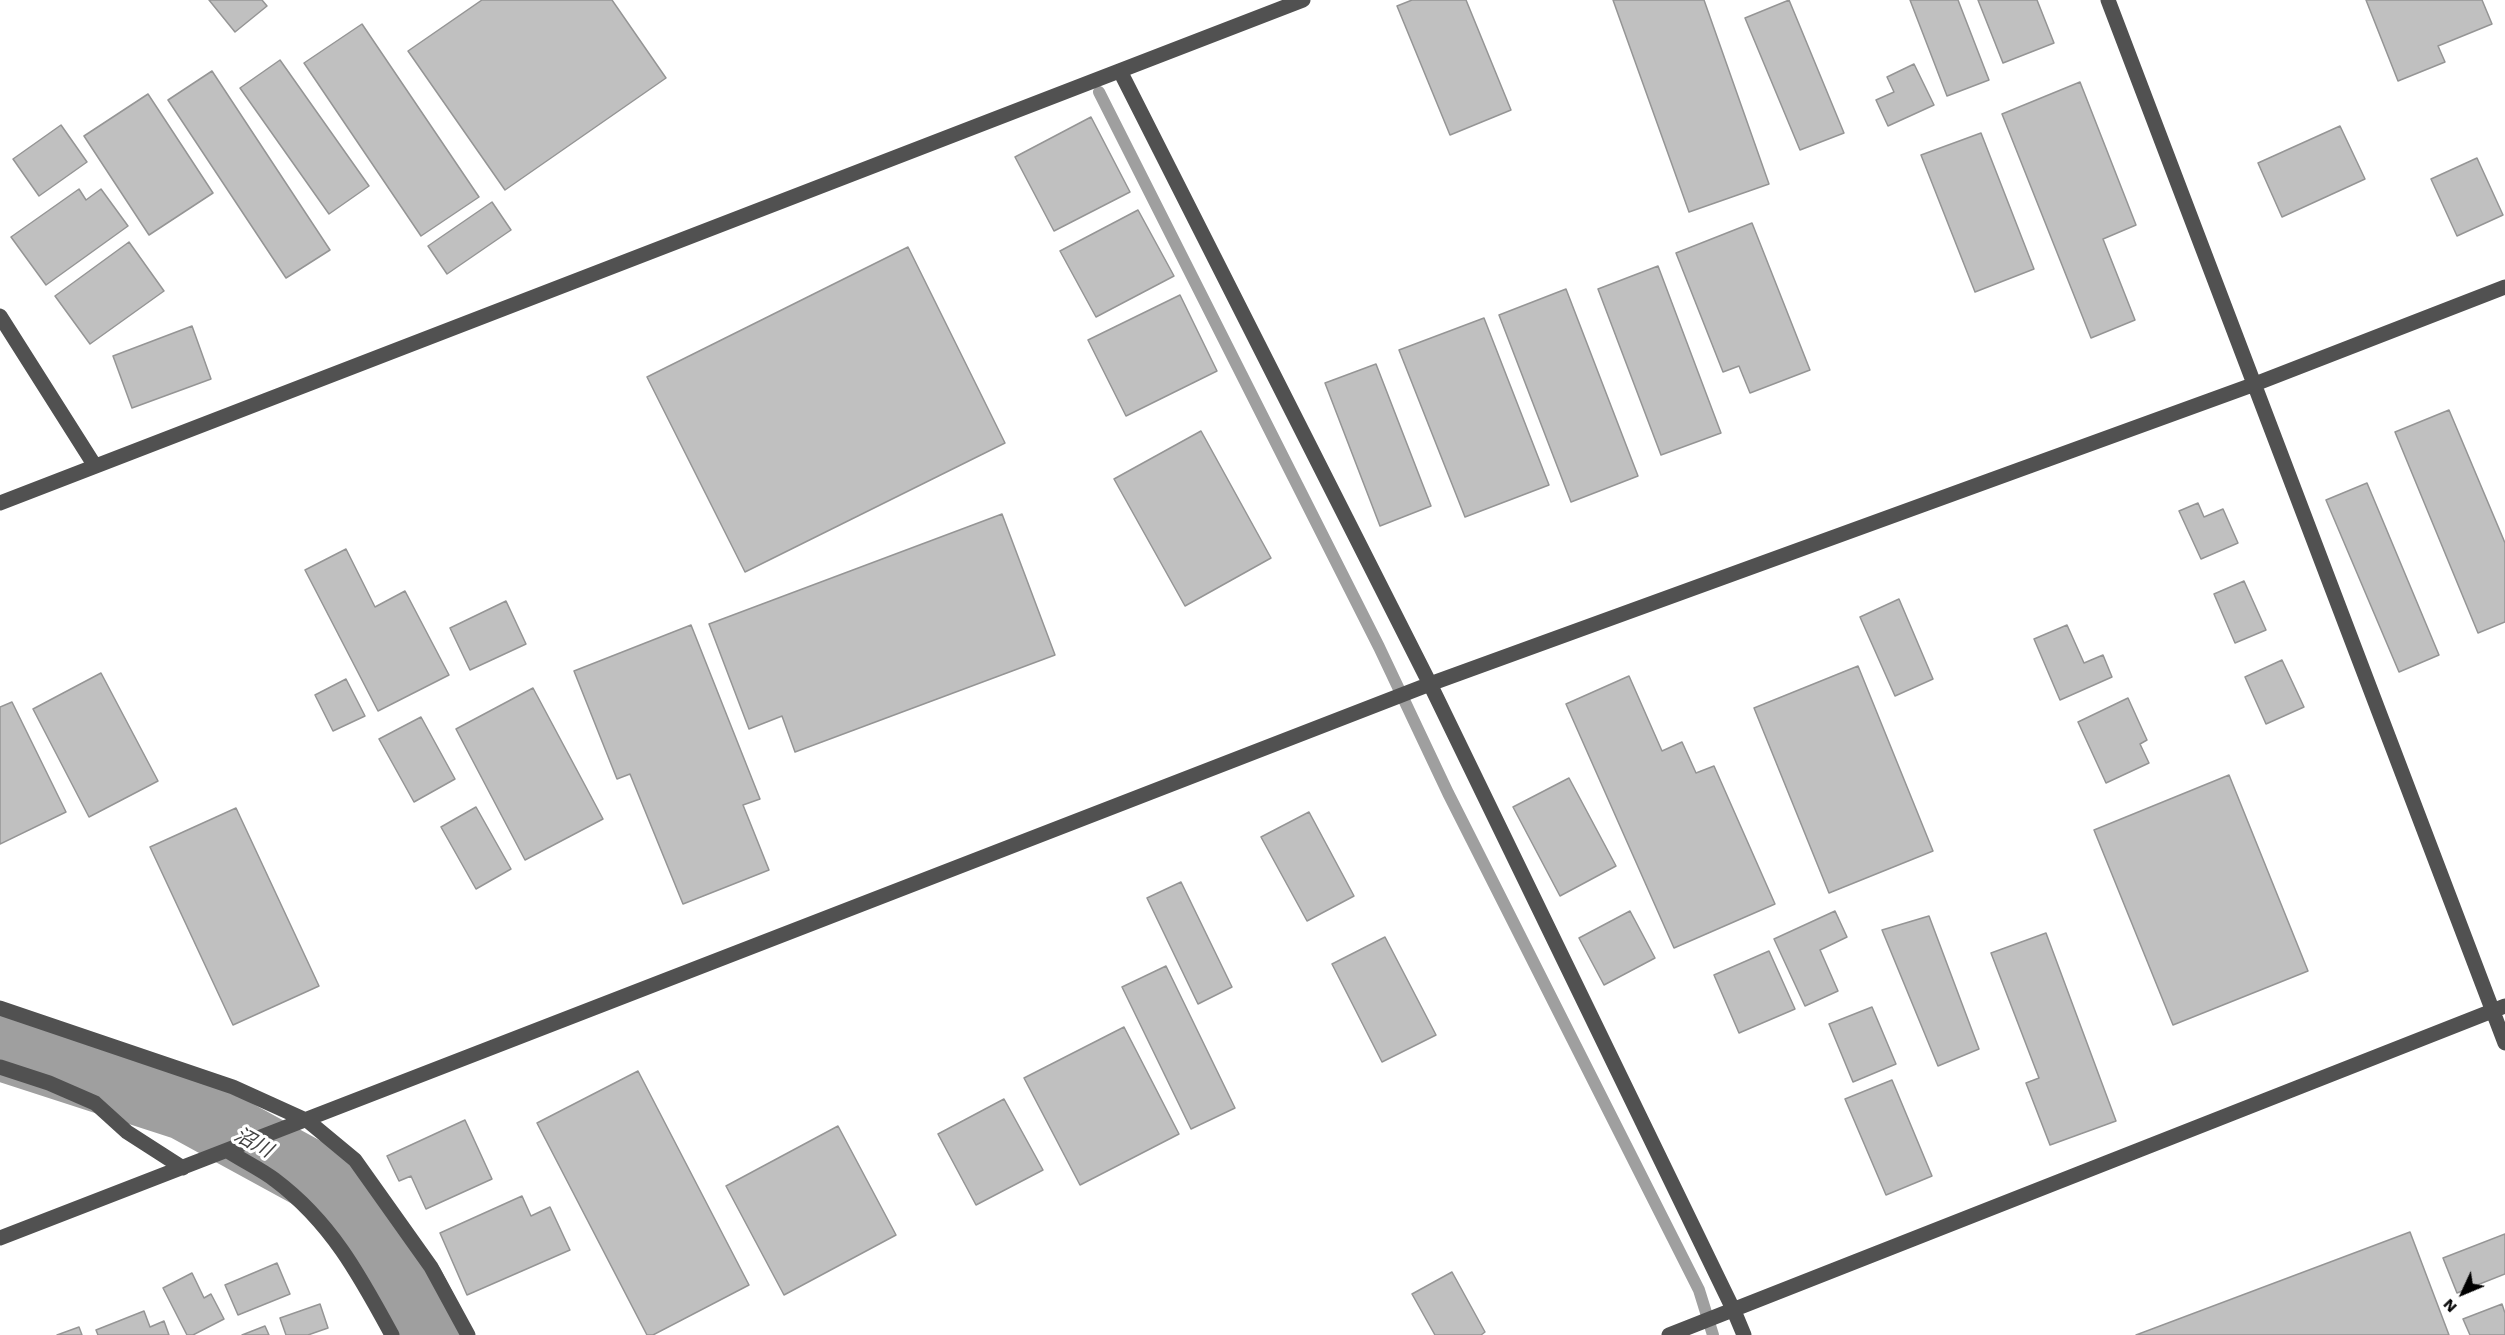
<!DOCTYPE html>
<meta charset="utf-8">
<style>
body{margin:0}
#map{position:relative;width:2505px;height:1335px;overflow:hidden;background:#fff;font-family:"Work Sans",sans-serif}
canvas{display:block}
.north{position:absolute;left:2433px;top:1263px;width:60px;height:60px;-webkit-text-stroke:4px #fff;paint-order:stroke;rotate:226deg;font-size:16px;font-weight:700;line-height:24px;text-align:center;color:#000}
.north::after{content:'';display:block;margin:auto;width:21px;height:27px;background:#000;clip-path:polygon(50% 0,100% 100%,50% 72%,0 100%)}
</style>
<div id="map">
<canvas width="2505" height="1335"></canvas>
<div class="north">N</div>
</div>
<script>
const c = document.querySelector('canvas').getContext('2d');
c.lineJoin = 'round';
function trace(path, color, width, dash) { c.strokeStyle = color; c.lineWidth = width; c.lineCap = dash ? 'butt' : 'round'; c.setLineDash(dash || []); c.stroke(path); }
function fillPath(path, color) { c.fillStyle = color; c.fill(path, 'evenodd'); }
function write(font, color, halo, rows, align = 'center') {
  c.font = font + ' "Work Sans","Noto Sans JP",sans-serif'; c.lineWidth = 6; c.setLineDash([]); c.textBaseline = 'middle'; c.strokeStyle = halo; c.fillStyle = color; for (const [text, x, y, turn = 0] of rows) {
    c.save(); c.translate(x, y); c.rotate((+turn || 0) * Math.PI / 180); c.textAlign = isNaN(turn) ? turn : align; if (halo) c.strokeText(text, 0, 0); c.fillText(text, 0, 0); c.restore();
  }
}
trace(new Path2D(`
 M1099 92 1379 647 1448 793 1699 1290 1713 1335`), '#9f9f9f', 12);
trace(new Path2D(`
 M0 1046 185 1106 324 1182 410 1285 436 1335`), '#9f9f9f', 69);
const building = new Path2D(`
 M209 0H262L267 6 235 32Z
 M482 0H612L666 78 505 190 408 51Z
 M1412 0H1466L1511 110 1450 135 1397 6Z
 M1613 0H1704L1769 184 1689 212Z
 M1789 0 1844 133 1800 150 1745 18Z
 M1910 0H1958L1989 80 1947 96Z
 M1978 0H2037L2054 43 2003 63Z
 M2366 0H2482L2492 24 2438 46 2445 62 2398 81Z
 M362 24 479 197 421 236 304 63Z
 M280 60 369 186 329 214 240 88Z
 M1914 64 1934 105 1888 126 1876 100 1894 92 1887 77Z
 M212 71 330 250 286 278 168 100Z
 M2080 82 2136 225 2103 239 2135 320 2091 338 2002 114Z
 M148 94 213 193 149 235 84 136Z
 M1091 117 1130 192 1054 231 1015 157Z
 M61 125 87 162 39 196 13 159Z
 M2340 126 2365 179 2282 217 2258 163Z
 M1981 133 2034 269 1975 292 1921 155Z
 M2477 158 2503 215 2457 236 2431 179Z
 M79 189 86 200 101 189 128 226 46 285 11 237Z
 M492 202 511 230 447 274 428 246Z
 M1138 210 1174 276 1096 317 1060 251Z
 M1752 223 1810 370 1750 393 1739 366 1723 372 1676 253Z
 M129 242 164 291 90 344 55 296Z
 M908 247 1005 443 745 572 647 377Z
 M1658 266 1721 433 1661 455 1598 289Z
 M1566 289 1638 476 1571 502 1499 315Z
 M1180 295 1217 371 1126 416 1088 340Z
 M1484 318 1549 485 1465 517 1399 350Z
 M192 326 211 379 132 408 113 356Z
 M1376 364 1431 506 1380 526 1325 383Z
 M2449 410 2505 543V622L2478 633 2395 432Z
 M1201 431 1271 558 1185 606 1114 479Z
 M2367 483 2439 655 2399 672 2326 500Z
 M2198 503 2204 517 2223 509 2238 543 2201 559 2179 511Z
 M1002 514 1055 655 795 752 782 716 749 729 709 624Z
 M346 549 375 607 405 591 449 675 378 711 305 570Z
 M2244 581 2266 630 2235 643 2214 594Z
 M1899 599 1933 679 1895 696 1860 617Z
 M506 601 526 644 470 670 450 628Z
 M691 625 760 799 743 805 769 870 683 904 630 774 617 779 574 671Z
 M2067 625 2084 663 2103 655 2112 677 2060 700 2034 639Z
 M2282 660 2304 707 2266 724 2245 677Z
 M1858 666 1933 851 1829 893 1754 708Z
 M101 673 158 781 89 817 33 709Z
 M1629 676 1662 751 1682 742 1696 773 1714 766 1775 904 1674 948 1566 704Z
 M346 679 365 716 333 731 315 695Z
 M533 688 603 819 525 860 456 729Z
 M2128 698 2147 740 2140 744 2149 763 2106 783 2078 722Z
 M12 702 66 812 0 844V707Z
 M421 717 455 779 414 802 379 739Z
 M2229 775 2308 971 2173 1025 2094 830Z
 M1569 778 1616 866 1560 896 1513 807Z
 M476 807 511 869 476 889 441 827Z
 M236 808 319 986 233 1025 150 847Z
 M1309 812 1354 896 1307 921 1261 837Z
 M1181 882 1232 987 1198 1004 1147 898Z
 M1630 911 1655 958 1604 985 1579 938Z
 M1835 911 1847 937 1820 950 1838 991 1805 1006 1774 939Z
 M1929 916 1979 1049 1938 1066 1882 930Z
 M2046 933 2116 1121 2050 1145 2026 1083 2039 1078 1991 953Z
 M1385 937 1436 1035 1382 1062 1332 964Z
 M1769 951 1795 1009 1739 1033 1714 975Z
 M1166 966 1235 1108 1191 1129 1122 987Z
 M1872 1007 1896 1064 1853 1082 1829 1024Z
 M1124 1027 1179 1134 1080 1185 1024 1078Z
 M638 1071 749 1285 653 1335H647L537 1123Z
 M1892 1080 1932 1176 1886 1195 1845 1099Z
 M1004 1099 1043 1170 976 1205 938 1134Z
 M465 1120 492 1179 426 1209 411 1176 399 1181 387 1156Z
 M838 1126 896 1235 784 1295 726 1186Z
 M522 1196 531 1216 550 1207 570 1250 467 1295 440 1233Z
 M2410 1232 2449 1335H2136Z
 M2505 1234V1274L2457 1293 2443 1258Z
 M277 1263 290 1294 238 1315 225 1285Z
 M1452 1272 1485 1332 1481 1335H1435L1412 1294Z
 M192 1273 204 1298 211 1294 224 1319 193 1335H187L163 1288Z
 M320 1304 328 1328 308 1335H286L280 1318Z
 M2502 1304 2505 1313V1335H2470L2463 1319Z
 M144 1311 150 1327 164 1321 169 1335H98L96 1330Z
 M265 1326 269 1335H242Z
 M79 1327 82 1335H57Z`);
fillPath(building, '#c0c0c0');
trace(building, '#959595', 1.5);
trace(new Path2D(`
 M2108 0 2505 1043
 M1120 71 1430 684 1734 1311 1744 1335
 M0 316 95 466
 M0 503 1303 0
 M0 1008 233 1087 308 1121 355 1160 431 1267 468 1335
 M0 1067 49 1083 95 1103 127 1132 183 1168
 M228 1151C243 1161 261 1169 275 1180 331 1222 360 1276 392 1335
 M0 1238 1430 684 2255 384 2505 287
 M1669 1335 2505 1006`), '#515151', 15);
write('italic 20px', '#404040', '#fff', [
 ["沼川",253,1143,29]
]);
</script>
